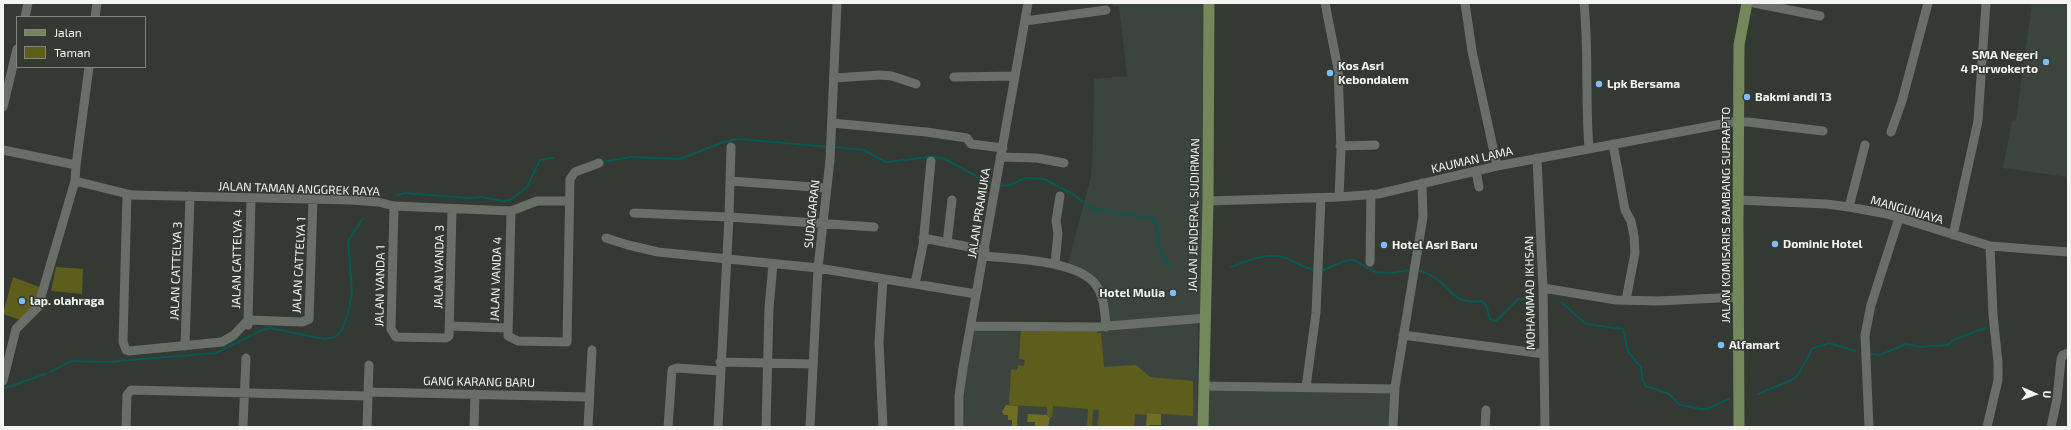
<!DOCTYPE html>
<style>
body{margin:0}
#map{position:relative;width:2071px;height:430px;overflow:hidden;background:#343934;font-family:"Exo 2",sans-serif}
canvas{display:block}
.frame{position:absolute;inset:0;border:4px solid #f2f5f2;pointer-events:none}
.legend{position:absolute;left:16px;top:16px;width:130px;height:52px;box-sizing:border-box;background:#343934;border:1px solid #808480;margin:0;padding:5px 7px;list-style:none;font-size:12px;color:#f2f5f2}
.legend li{display:flex;align-items:center;gap:8px;height:20px}
.legend b{width:20px;border:1px solid #808480}
.north{position:absolute;left:2015px;top:374px;width:40px;height:40px;-webkit-text-stroke:3px #343934;paint-order:stroke;rotate:92deg;font-size:11px;font-weight:700;line-height:16px;text-align:center;color:#f2f5f2}
.north::after{content:'';display:block;margin:auto;width:14px;height:18px;background:#f2f5f2;clip-path:polygon(50% 0,100% 100%,50% 72%,0 100%)}
</style>
<div id="map">
<canvas width="2071" height="430"></canvas>
<div class="frame"></div>
<ul class="legend">
<li><b style="height:5px;background:#73875b"></b>Jalan</li>
<li><b style="height:11px;background:#5e5e1c"></b>Taman</li>
</ul>
<div class="north">U</div>
</div>
<script>
const c = document.querySelector('canvas').getContext('2d');
c.lineJoin = 'round';
function fillPath(path, color) { c.fillStyle = color; c.fill(path, 'evenodd'); }
function trace(path, color, width, dash) { c.strokeStyle = color; c.lineWidth = width; c.lineCap = dash ? 'butt' : 'round'; c.setLineDash(dash || []); c.stroke(path); }
function write(font, color, halo, rows, align = 'center') {
  c.font = font + ' "Exo 2",sans-serif'; c.lineWidth = 3; c.setLineDash([]); c.textBaseline = 'middle'; c.strokeStyle = halo; c.fillStyle = color; for (const [text, x, y, turn = 0] of rows) {
    c.save(); c.translate(x, y); c.rotate((+turn || 0) * Math.PI / 180); c.textAlign = isNaN(turn) ? turn : align; if (halo) c.strokeText(text, 0, 0); c.fillText(text, 0, 0); c.restore();
  }
}
fillPath(new Path2D(`
 M1112 3H1210L1207 318H1198L1197 427H964L965 367 971 326H1106L1105 315 1088 276 1080 267 1068 263 1091 177 1093 145 1094 79 1127 76 1119 6H1113Z
 M2032 3H2068V177L2003 168 2012 121 2016 120Z
 M1206 383 1395 387 1391 427H1206Z`), '#3b453d');
fillPath(new Path2D(`
 M56 267 83 269 82 294 51 291Z
 M13 277 42 288 32 314 23 321 3 314Z
 M1021 327H1096L1097 333H1101L1104 367 1136 365 1150 377 1193 381V416L1148 413 1147 415 1135 414 1134 427H1097L1099 410H1093L1092 427H1087L1088 409 1053 406 1052 418 1047 415V407L1009 405 1011 369 1017 370 1018 365 1024 366 1025 360 1019 359Z`), '#5e5e1c');
fillPath(new Path2D(`
 M1006 405 1018 406 1017 427H1012V420H1008V415H1004L1002 412Z
 M1147 413 1161 414V425H1149V427H1146Z
 M1028 414 1047 415 1050 418 1048 427H1035V422H1027Z`), '#6e6e25');
trace(new Path2D(`
 M833 147 864 150 886 162 930 157 943 158 993 185
 M602 164 607 161 632 157 680 159 724 142 739 139 829 147
 M999 186 1010 185 1025 178 1044 179 1074 195 1093 209 1150 218 1156 221 1159 248 1170 267
 M397 195 405 193 468 198 481 197 503 201 510 200 527 187 540 160 553 158
 M1231 267C1248 261 1268 251 1286 258 1296 262 1304 268 1315 270
 M1417 270C1422 272 1428 273 1432 276 1453 287 1451 305 1481 301L1486 305 1490 319 1496 321 1518 299 1533 298
 M1321 271 1347 260H1354L1375 272 1391 273 1411 270
 M1561 302 1586 324 1623 329 1628 352 1641 367 1642 379 1646 386 1669 394 1680 405 1701 409H1707L1729 399
 M1871 354 1880 355 1906 344 1920 347 1948 345 1953 340 1985 328
 M50 372 71 361 107 362 216 353 262 330 270 328 325 339 335 337 342 330 348 314 352 292 348 241 363 218
 M3 389 45 374
 M1758 394 1792 380 1798 375 1812 349 1817 347 1829 343 1855 351`), '#075953', 2);
trace(new Path2D(`
 M1325 3 1338 69 1341 150 1339 197
 M1465 3 1472 51 1497 166
 M1584 3C1589 51 1585 100 1589 148
 M1754 3 1820 16
 M25 17 28 3
 M95 17 97 3
 M1025 21 1106 10
 M954 77 1015 76
 M835 78 880 75 892 76 916 84
 M3 107 17 49
 M832 123 926 132 967 138 971 144 1003 148
 M1891 132 1902 101 1928 3
 M1613 144 1625 210 1631 221 1634 236 1635 253 1626 300
 M1340 146 1375 145
 M3 150 76 165 75 181 38 307 16 329 3 381
 M1000 157 1037 158 1064 163
 M1537 158 1543 288 1545 427
 M76 165 89 67
 M1476 171 1479 187
 M75 181 132 195 351 200 378 202 394 206 511 211 537 201H569
 M730 181 827 188
 M127 194 123 342 126 350 129 351 222 342 234 335 248 320 251 199
 M1738 200 1826 204 1849 207 1887 214 1990 246 2068 252
 M1208 201 1339 197 1378 194 1497 166 1733 122H1748L1823 131
 M394 206 391 329 396 337 446 338 449 336 452 209
 M1849 207 1865 145
 M511 211 508 336 518 341 567 342 570 179 575 172 599 163
 M634 213 729 217 874 227
 M1953 235 1978 121 1986 3
 M606 238 628 245 658 252 818 268 976 294
 M923 238 985 250
 M947 243 952 200
 M984 256C1013 259 1078 260 1096 285 1104 296 1105 313 1106 327
 M1370 262 1371 194
 M1055 263 1058 233 1056 221 1060 196
 M883 279 879 342 883 427
 M915 284 923 245 931 161
 M1543 288 1616 300 1658 301 1739 297
 M248 325V320L302 322 309 319 313 199
 M450 326 507 328
 M971 326 1096 327 1206 318
 M1403 335 1544 354
 M185 346 190 196
 M720 362 813 364
 M1203 386 1395 389
 M1306 387 1316 313 1321 198
 M368 392 589 397
 M126 427 127 395 131 390 368 396
 M243 427 246 358
 M367 427 369 365
 M474 427 475 394
 M588 427 592 350
 M668 427 672 370 677 368 720 371
 M718 427 729 217 731 147
 M766 427 769 308 773 264
 M810 427 818 268 830 160 837 3
 M959 427V396L963 368 1028 3
 M1393 427 1395 387 1423 217 1422 183
 M1485 427 1486 410
 M1869 427 1865 335 1871 305 1899 218
 M1987 427 1998 380V362L1993 315 1990 246
 M2051 427 2057 399 2061 359 2063 355 2068 353`), '#696e69', 9);
trace(new Path2D(`
 M1203 427 1208 201 1209 3
 M1739 427 1738 226 1739 45 1747 3`), '#73875b', 11);
for (const [x, y, r, color] of [
 [2046,62,4,"#7cbef9"],
 [1330,73,4,"#7cbef9"],
 [1599,84,4,"#7cbef9"],
 [1747,97,4,"#7cbef9"],
 [1775,244,4,"#7cbef9"],
 [1384,245,4,"#7cbef9"],
 [1173,293,4,"#7cbef9"],
 [22,301,4,"#7cbef9"],
 [1721,345,4,"#7cbef9"]
]) { const dot = new Path2D(); dot.arc(x, y, r, 0, 2 * Math.PI); c.fillStyle = color; c.fill(dot); trace(dot, '#343934', 1.5); }
write('bold 12px', '#f2f5f2', '#343934', [
 ["SMA Negeri",2038,55,"right"],
 ["4 Purwokerto",2038,69,"right"],
 ["Kos Asri",1338,66],
 ["Kebondalem",1338,80],
 ["Lpk Bersama",1607,84],
 ["Bakmi andi 13",1755,97],
 ["Dominic Hotel",1783,244],
 ["Hotel Asri Baru",1392,245],
 ["Hotel Mulia",1165,293,"right"],
 ["lap. olahraga",30,301],
 ["Alfamart",1729,345]
], 'left');
write('12px', '#f2f5f2', '#343934', [
 ["KAUMAN LAMA",1472,160,-13],
 ["JALAN TAMAN ANGGREK RAYA",299,189,2],
 ["MANGUNJAYA",1907,210,16],
 ["JALAN PRAMUKA",979,213,-81],
 ["SUDAGARAN",812,214,-84],
 ["JALAN JENDERAL SUDIRMAN",1194,215,-89],
 ["JALAN KOMISARIS BAMBANG SUPRAPTO",1726,215,-90],
 ["JALAN CATTELYA 4",237,259,-89],
 ["JALAN CATTELYA 1",299,265,-87],
 ["JALAN VANDA 3",439,267,-89],
 ["JALAN CATTELYA 3",176,271,-88],
 ["JALAN VANDA 4",496,279,-88],
 ["JALAN VANDA 1",380,286,-89],
 ["MOHAMMAD IKHSAN",1530,293,-91],
 ["GANG KARANG BARU",479,382,1]
]);
</script>
